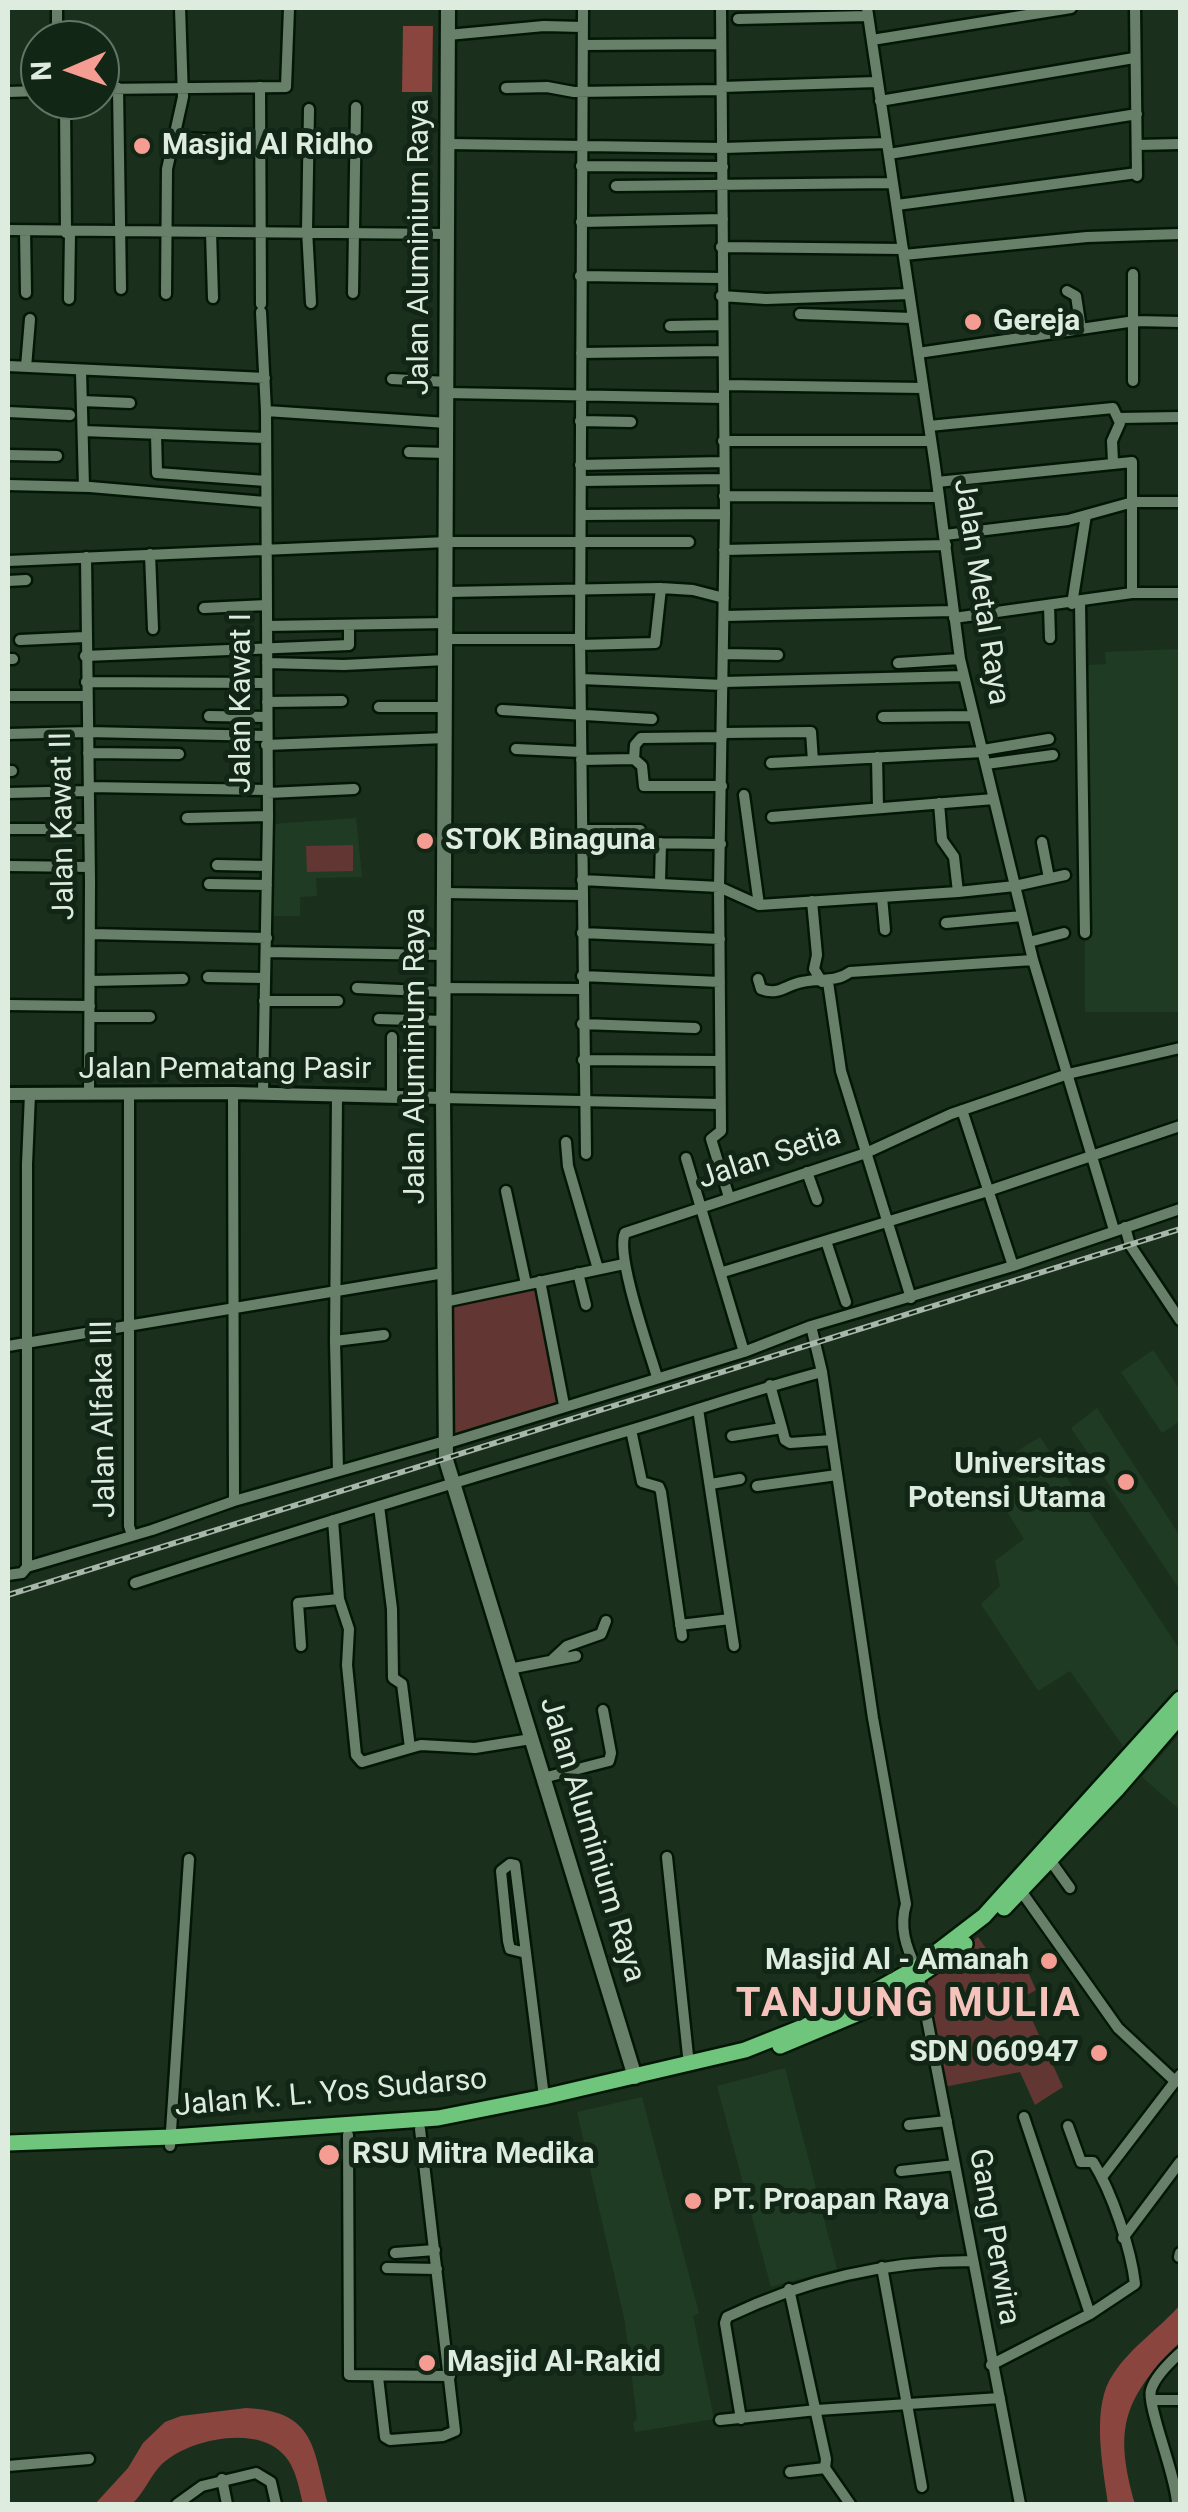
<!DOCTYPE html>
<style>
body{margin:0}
#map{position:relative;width:1188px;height:2512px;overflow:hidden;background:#1a301d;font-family:Roboto,sans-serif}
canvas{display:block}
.frame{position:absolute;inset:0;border:10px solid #deecdf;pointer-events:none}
.north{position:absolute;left:20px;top:20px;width:100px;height:100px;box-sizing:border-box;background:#112614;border:2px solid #637565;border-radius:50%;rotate:268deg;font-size:28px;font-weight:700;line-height:40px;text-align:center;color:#deecdf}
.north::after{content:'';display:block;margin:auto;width:35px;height:45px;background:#f59c93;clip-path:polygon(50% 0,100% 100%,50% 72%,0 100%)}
</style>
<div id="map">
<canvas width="1188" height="2512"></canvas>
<div class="frame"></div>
<div class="north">N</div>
</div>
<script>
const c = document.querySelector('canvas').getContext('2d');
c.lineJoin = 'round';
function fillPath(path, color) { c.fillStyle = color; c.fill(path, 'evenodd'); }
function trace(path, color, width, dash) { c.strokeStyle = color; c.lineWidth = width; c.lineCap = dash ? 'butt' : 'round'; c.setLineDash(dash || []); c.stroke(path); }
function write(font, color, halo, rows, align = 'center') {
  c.font = font + ' Roboto,sans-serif'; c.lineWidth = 10; c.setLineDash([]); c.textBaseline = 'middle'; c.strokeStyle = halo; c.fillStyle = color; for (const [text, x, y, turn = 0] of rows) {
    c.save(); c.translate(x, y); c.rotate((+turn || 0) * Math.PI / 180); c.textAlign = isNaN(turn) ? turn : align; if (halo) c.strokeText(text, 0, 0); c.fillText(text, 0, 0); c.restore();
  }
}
fillPath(new Path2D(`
 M1180 649V1012H1085V665L1106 664 1105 652Z
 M356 818 362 877 316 878 317 896 300 897V916H272L273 824Z
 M1153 1350 1180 1390V1421L1162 1433 1121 1372Z
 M1097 1408 1180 1536V1590L1071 1428Z
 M1040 1437 1180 1650V1692L1125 1749 1070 1671 1038 1691 981 1604 1000 1586 995 1561 1024 1539 1003 1505 1022 1487 1007 1457Z
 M1180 1734V1810L1142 1777Z
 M785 2068 837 2269 771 2287 717 2086Z
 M642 2097 699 2313 693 2316 714 2419 635 2432 633 2423 637 2419 625 2322 577 2112Z`), '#203b23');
fillPath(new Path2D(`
 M353 845V871L307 872 306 846Z
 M538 1289 559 1405 451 1439V1307Z
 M978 1937 999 1967 1020 1954 1036 1990 1022 1998 1063 2087 1035 2105 1020 2072 944 2087 924 1979Z`), '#623632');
fillPath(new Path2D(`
 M403 26H433L432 92H402Z
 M1180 2305V2342C1124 2398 1113 2427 1135 2504H1108C1103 2467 1090 2405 1114 2373 1131 2347 1160 2328 1180 2305Z
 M246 2408C316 2411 313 2449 328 2504H303C299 2488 296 2467 283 2454 255 2424 185 2440 160 2466 149 2478 144 2493 132 2504H95L128 2468 143 2443 165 2422 181 2416Z`), '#8a453f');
const minor = new Path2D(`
 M583 8 580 639 586 1154
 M721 8 725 514 719 887 721 1131 711 1139 729 1197
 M867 8 935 466 960 659 1033 960 1114 1230
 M1135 8 1137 176
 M738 19 868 16
 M448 35 544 26 582 27
 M57 40V8
 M872 40 1071 8
 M583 45 721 44
 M260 87 261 304
 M722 87 877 82
 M118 88 121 289
 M506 88 547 87 574 92 722 90
 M100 89 286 87 289 8
 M8 92 40 91
 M65 100 66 233
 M880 101 1134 58
 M309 109 307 230 311 303
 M176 138 260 141
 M448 144 723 148 887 143
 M1137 145 1180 144
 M889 154 1137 114
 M581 166 723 167
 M616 186 893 183
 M897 205 1137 173
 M581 222 723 219
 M8 230 447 234
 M25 231 26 293
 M211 232 213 298
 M721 247 903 249
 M904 255 1087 237 1180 234
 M580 276 721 278
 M1067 291 1076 296 1081 329
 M353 293 356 107
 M166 294 167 169 183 97 180 8
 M721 296 766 299 909 294
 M69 299 70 233
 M261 312 266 411 268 816 263 1094
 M800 314 912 318
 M670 326 721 325
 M581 353 723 351
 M918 353 1135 321 1180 322
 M8 366 265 378
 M26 367 30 319
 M81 371 84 487
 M392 379 447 382
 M1133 381V274
 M724 385 923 388
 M447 393 724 398
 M82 401 130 403
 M266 411 447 423
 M8 412 70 415
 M1119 418 1180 417
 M580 421 631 422
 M929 426 1113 408 1120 423 1112 441 1113 462
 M83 431 266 438
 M156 434 157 473 266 481
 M723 441H931
 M409 452 447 453
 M8 455 57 456
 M580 465 723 462
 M581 481 724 479
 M937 482 1132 462V593
 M8 485 90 487 265 502
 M724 496 939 497
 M581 515 725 514
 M945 535 1068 520 1133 502H1180
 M724 550 946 545
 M150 554 153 629
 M86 557 90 881 89 1094
 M8 561 447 542H689
 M8 581 26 580
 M447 592 661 588 693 590 724 598
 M1080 603 1085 933
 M1072 604 1086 515
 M1049 606 1050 638
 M204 608 267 605
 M724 616 953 611
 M954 618 1132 593H1180
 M267 626 446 623
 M445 639H580
 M20 640 85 637
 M580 645 655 643 661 588
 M724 654 778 655
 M85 656 349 645V625
 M8 659H13
 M267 663 344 665 446 660
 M898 663 960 659
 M581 679 723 685
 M86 682 266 683
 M723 682 964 676
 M8 696H87
 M267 702 342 701
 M379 707H446
 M502 710 652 719
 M209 716 267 717
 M883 717 974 716
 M723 733 811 732 813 761
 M8 734 88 732 266 736
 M266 745 446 738
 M516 749 581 752
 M983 750 1049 739
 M88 753 179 754
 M877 757 878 808
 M634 759 635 745 641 738 722 737
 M581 760 634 759 642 766 644 786H722
 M771 763 983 752
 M986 764 1053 755
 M8 771H12
 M89 787 268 790
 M8 793 89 791
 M268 793 354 789
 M744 795 759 905
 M939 803 942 840 954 857 958 892
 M772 817 994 799
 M187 818 268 816
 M8 829H89
 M582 830H640L641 843 721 844
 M1042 842 1049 878
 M217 865 267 866
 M8 866 90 867
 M582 880 719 887 759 905 958 892 1015 886 1065 875
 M660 882 661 843
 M209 884 267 885
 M444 893 582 895
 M882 897 885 930
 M812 901 817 955 814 969 822 982
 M946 923 1022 916
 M582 933 720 939
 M90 934 267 938
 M1029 942 1064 933
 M266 952 444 955
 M582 976 720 982
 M208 977 265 978
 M758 979 761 989C779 996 785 985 802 982 820 978 835 983 850 972L1033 960
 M90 981 183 979
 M828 982 841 1071 911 1298
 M357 988 444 992
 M444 988 582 989
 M264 1001H338
 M8 1005 90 1006
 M90 1017H150
 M379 1019 444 1021
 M582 1024 695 1028
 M392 1037V1097
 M583 1060 719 1061
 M233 1093 234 1501
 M129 1095V1526L132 1535
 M337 1095 335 1341 338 1471
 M443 1098 719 1104
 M962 1110 1013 1266
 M566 1142 568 1166 598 1269
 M686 1158 744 1352
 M807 1172 817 1200
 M506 1191 526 1284
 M1125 1227 1130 1245 1180 1320
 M826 1241 846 1302
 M723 1272 988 1191 1180 1126
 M578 1273 586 1305
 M540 1281 564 1405
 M444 1302 624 1264
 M811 1326 822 1372 873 1718 906 1904C899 1927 906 1947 916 1968
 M335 1341 384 1335
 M8 1346 444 1273
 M657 1377C649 1350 615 1254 625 1233L866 1153 951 1114 1068 1074 1180 1048
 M770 1385 782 1428
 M698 1409 734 1646
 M631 1430 642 1482 659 1487 661 1492 682 1636
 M732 1436 782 1428 785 1440 790 1443 832 1440
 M445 1444 744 1352 811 1326 1013 1266 1180 1209
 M711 1484 740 1479
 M757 1486 837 1475
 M333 1520 339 1599 349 1629 347 1665 356 1755 362 1762 410 1748 402 1684 393 1678 392 1609 379 1506
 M27 1567 152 1530 234 1501 445 1441
 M8 1575 22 1573 27 1567V1164L30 1094
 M135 1583C295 1531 456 1482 617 1434 686 1414 753 1390 822 1372
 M680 1625 730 1619
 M301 1646 298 1603 339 1599
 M553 1659 567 1646 601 1634 606 1621
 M509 1669 576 1656
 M410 1748 421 1745 475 1748 531 1739
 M543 1778 609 1761 611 1753 603 1710
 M667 1857 689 2065
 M1050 1860 1070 1888
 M1021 1891 1118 2028 1176 2082
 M526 1953 510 1949 508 1941 501 1871 510 1864 515 1865 544 2097
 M919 1977 1020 2504
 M1024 2117 1090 2314
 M909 2125 947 2121
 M348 2135 349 2375 450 2376
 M170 2146 189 1859
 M901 2171 955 2165
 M1102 2177 1180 2075
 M1123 2238 1180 2162
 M395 2253 435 2250
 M1179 2257 1180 2253
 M882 2267 922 2487
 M387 2268 437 2269
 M789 2289 826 2459 825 2468 790 2472
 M991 2365 1090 2314 1135 2284C1131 2249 1112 2192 1093 2162H1081L1068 2126
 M378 2377 385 2437 390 2440 443 2436 455 2431 420 2129
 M1151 2400H1180
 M741 2419 725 2323 727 2317C804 2280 886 2261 972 2261
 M720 2420 817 2410 1000 2398
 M8 2466 89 2459
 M825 2468 850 2504
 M222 2479 227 2504
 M177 2504 202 2486 256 2473 271 2482 276 2504
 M1177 2504C1177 2478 1146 2404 1151 2390 1155 2376 1170 2362 1180 2353`);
const tertiary = new Path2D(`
 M8 1094 233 1093 443 1098`);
const secondary = new Path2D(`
 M448 8 443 1098 446 1460 635 2077`);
const trunk = new Path2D(`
 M1004 1908 1117 1789 1180 1716
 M780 2046 873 2007 965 1944
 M8 2143 171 2137 438 2118 544 2097 745 2050 823 2019 871 1993 916 1968 984 1916 1180 1699`);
trace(minor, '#041707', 15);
trace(tertiary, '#041707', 18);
trace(secondary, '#041707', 19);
trace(trunk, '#041707', 20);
trace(minor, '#68806a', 10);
trace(tertiary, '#68806a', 12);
trace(secondary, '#68806a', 14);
trace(trunk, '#6ec57b', 15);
const rail = new Path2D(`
 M8 1595 1180 1229`);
trace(rail, '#a7b7a9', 6);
trace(rail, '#112614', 2.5, [8]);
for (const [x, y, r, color] of [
 [142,146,10,"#f59c93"],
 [973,322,10,"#f59c93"],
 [425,841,10,"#f59c93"],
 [1126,1482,10,"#f59c93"],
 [1049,1961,10,"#f59c93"],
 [1099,2053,10,"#f59c93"],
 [329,2155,12,"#f59c93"],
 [693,2201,10,"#f59c93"],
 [427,2363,10,"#f59c93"]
]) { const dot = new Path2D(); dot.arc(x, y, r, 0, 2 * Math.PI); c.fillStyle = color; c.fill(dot); trace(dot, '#112614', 4); }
write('bold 30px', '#deecdf', '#112614', [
 ["Masjid Al Ridho",162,146],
 ["Gereja",993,322],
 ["STOK Binaguna",445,841],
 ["Universitas",1106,1465,"right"],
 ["Potensi Utama",1106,1499,"right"],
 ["Masjid Al - Amanah",1029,1961,"right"],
 ["SDN 060947",1079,2053,"right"],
 ["RSU Mitra Medika",352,2155],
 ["PT. Proapan Raya",713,2201],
 ["Masjid Al-Rakid",447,2363]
], 'left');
write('30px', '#deecdf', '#112614', [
 ["Jalan Aluminium Raya",420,247,-90],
 ["Jalan Metal Raya",980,592,81],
 ["Jalan Kawat I",242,703,-90],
 ["Jalan Kawat II",64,826,-91],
 ["Jalan Aluminium Raya",416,1056,-90],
 ["Jalan Pematang Pasir",225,1070],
 ["Jalan Setia",770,1158,-18],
 ["Jalan Alfaka III",105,1419,-91],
 ["Jalan Aluminium Raya",591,1840,73],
 ["Jalan K. L. Yos Sudarso",331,2094,-5],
 ["Gang Perwira",993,2237,80]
]);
c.letterSpacing = '2.5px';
write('bold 40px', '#f6c2bc', '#112614', [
 ["TANJUNG MULIA",909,2006]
]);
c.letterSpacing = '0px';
</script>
